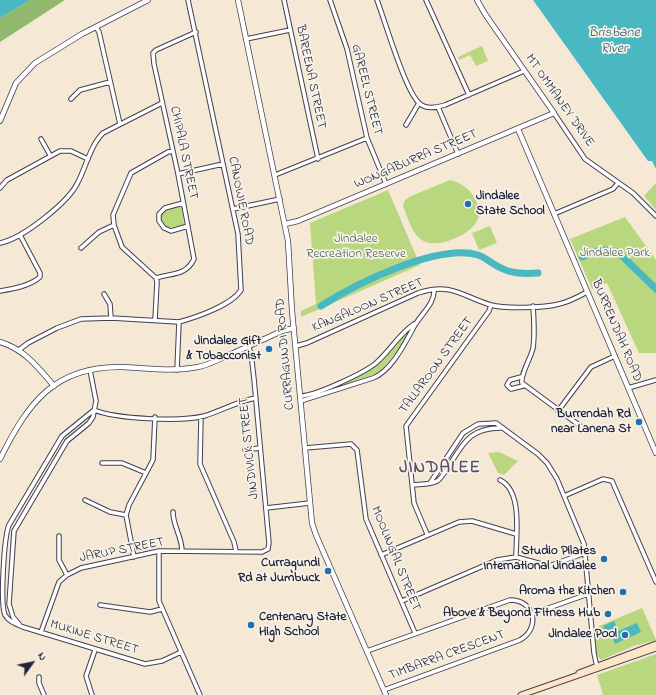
<!DOCTYPE html>
<style>
body{margin:0}
#map{position:relative;width:656px;height:695px;overflow:hidden;background:#f5e8d4;font-family:"Indie Flower",sans-serif}
canvas{display:block}
.north{position:absolute;left:12px;top:643px;width:40px;height:40px;-webkit-text-stroke:3px #f7f3e8;paint-order:stroke;rotate:57deg;font-size:11px;font-weight:700;line-height:16px;text-align:center;color:#22223b}
.north::after{content:'';display:block;margin:auto;width:14px;height:18px;background:#22223b;clip-path:polygon(50% 0,100% 100%,50% 72%,0 100%)}
</style>
<div id="map">
<canvas width="656" height="695"></canvas>
<div class="north">N</div>
</div>
<script>
const c = document.querySelector('canvas').getContext('2d');
c.lineJoin = 'round';
function fillPath(path, color) { c.fillStyle = color; c.fill(path, 'evenodd'); }
function trace(path, color, width, dash) { c.strokeStyle = color; c.lineWidth = width; c.lineCap = dash ? 'butt' : 'round'; c.setLineDash(dash || []); c.stroke(path); }
function write(font, color, halo, rows, align = 'center') {
  c.font = font + ' "Indie Flower",sans-serif'; c.lineWidth = 3.5; c.setLineDash([]); c.textBaseline = 'middle'; c.strokeStyle = halo; c.fillStyle = color; for (const [text, x, y, turn = 0] of rows) {
    c.save(); c.translate(x, y); c.rotate((+turn || 0) * Math.PI / 180); c.textAlign = isNaN(turn) ? turn : align; if (halo) c.strokeText(text, 0, 0); c.fillText(text, 0, 0); c.restore();
  }
}
fillPath(new Path2D(`
 M482 46 488 61 476 66 470 55 459 60 458 57Z
 M450 180C467 184 477 196 480 213 478 220 474 227 468 231 455 240 431 250 418 237 411 230 407 216 403 206L405 200 411 196Z
 M656 183V210L644 196Z
 M388 190 420 265 301 317V311L316 304 310 223Z
 M179 206 182 208 184 225 166 228 160 222V215L166 210Z
 M625 217 656 260V353H639L607 283 592 289 570 239Z
 M490 226 497 243 479 250 472 233Z
 M407 331 409 332 408 336 381 372 324 392 376 366Z
 M499 452 518 461 504 475 498 473 488 453Z
 M642 608 656 640 634 646 601 660C594 653 595 639 595 630L599 626Z
 M656 654V695H601L603 694 597 675Z`), '#b8d77e');
fillPath(new Path2D(`
 M30 0H65L0 42V18Z`), '#92b86d');
fillPath(new Path2D(`
 M0 0H30L0 18Z
 M533 0H656V169L652 161H648Z
 M614 621 617 628 606 633 603 626Z
 M637 623 641 632 615 644 611 634Z`), '#49b8c1');
trace(new Path2D(`
 M582 257C595 251 606 247 619 253L656 289
 M321 306C355 284 438 243 478 255 485 257 492 264 499 267 512 274 524 274 538 273`), '#49b8c1', 7);
const minor = new Path2D(`
 M284 0 318 159
 M330 0 347 49 367 138 386 184
 M377 0C385 21 405 90 419 103 426 110 436 108 445 105L524 71
 M426 0 469 95
 M96 27 99 32 120 124
 M246 39 290 30
 M71 99 80 90 110 82
 M438 107 458 154
 M554 113 585 159 633 193 656 216
 M406 125 419 103
 M41 139 50 155
 M178 174 223 164
 M275 175 367 138
 M0 188 7 180 60 151H71L88 159
 M183 203 165 208 159 214V221L164 228 171 231 188 226
 M233 209 280 199
 M554 214 613 189 618 183
 M0 243C22 239 69 202 78 182 86 167 90 146 103 133L162 103
 M81 248 99 232 114 225
 M156 278C171 273 186 276 194 259L178 174 154 64 153 53 156 50 196 32
 M0 291C13 289 30 286 40 277V273L20 235
 M104 294 110 304 111 318
 M533 306C534 320 535 334 533 348 531 358 520 375 522 383L587 431
 M155 320 157 282 156 278 122 247 114 225 113 215 131 173 168 152 173 151
 M296 346 307 343 418 293C452 282 461 296 491 305 505 309 545 308 559 304 569 302 578 297 587 292
 M19 350 28 343 57 328 81 319 111 318 179 322C197 317 232 305 241 290L238 234 188 0
 M177 370 179 322
 M521 377 510 380 507 385 511 389 523 386
 M628 388 656 380
 M300 396C315 396 364 373 376 363 390 351 398 335 414 324
 M301 401 373 378C392 371 406 341 415 325 422 313 435 303 434 290
 M94 410 62 436 9 525C4 537 0 604 5 615 8 621 16 624 23 627L145 664 162 661 181 652
 M94 410C116 419 181 422 204 416 221 411 238 401 256 398
 M558 411 591 367 615 356
 M201 417 200 464 234 542 236 551
 M305 448 351 444 357 450 366 519 415 633
 M245 450 260 448
 M102 463H122L146 473
 M500 480C523 491 516 536 516 557
 M430 483 463 433 478 424 496 423 538 454 547 463 557 479 584 544 594 653 597 667
 M412 485C420 484 430 485 437 481 441 479 444 473 447 469 463 444 469 427 503 428
 M564 496 603 479 612 481 656 582
 M85 500 110 512 126 515
 M266 508 310 503
 M173 512C173 526 182 537 182 551
 M427 534 414 503 406 426 489 311 491 305
 M59 536V560L67 575
 M159 551V601L200 695
 M381 555 459 522 472 521 516 534
 M134 557 126 515 129 505 153 460 155 417
 M402 601 497 560 516 557 549 566 585 553
 M100 605 150 612 162 609
 M532 614 588 594
 M19 624 13 617 9 604 14 531 67 441 89 423 93 417 96 401 90 370
 M41 632 59 582 67 575 81 568 159 551 262 552 268 549 269 543 254 379 251 353 248 346
 M367 651 510 600C535 600 541 628 520 640L384 690
 M39 677V683L44 695
 M92 695 86 676 95 650`);
const tertiary = new Path2D(`
 M238 0 288 241 292 311 312 523 316 535 386 695
 M0 121 16 83 35 63 82 34 148 0
 M518 129 656 453
 M285 224 298 221 554 113 485 14 477 0
 M0 342C24 349 38 367 54 386
 M0 459C28 403 54 366 122 367 148 368 173 372 198 367 209 365 219 359 229 355 247 347 264 339 282 331L294 328`);
const secondary = new Path2D(`
 M579 673 656 644
 M521 695 656 648`);
trace(minor, '#424052', 5.5);
trace(tertiary, '#424052', 6);
trace(secondary, '#424052', 7);
trace(minor, '#fff', 3.5);
trace(tertiary, '#fff', 4.5);
trace(secondary, '#ffe4c6', 5);
for (const [x, y, r, color] of [
 [468,204,4,"#1f6fb2"],
 [269,349,4,"#1f6fb2"],
 [639,422,4,"#1f6fb2"],
 [604,559,4,"#1f6fb2"],
 [328,571,4,"#1f6fb2"],
 [623,592,4,"#1f6fb2"],
 [608,614,4,"#1f6fb2"],
 [251,625,4,"#1f6fb2"],
 [625,635,4,"#1f6fb2"]
]) { const dot = new Path2D(); dot.arc(x, y, r, 0, 2 * Math.PI); c.fillStyle = color; c.fill(dot); trace(dot, '#f7f3e8', 1.5); }
write('13px', '#22223b', '#f7f3e8', [
 ["BAREENA STREET",310,77,78],
 ["GAREEL STREET",366,90,76],
 ["MT OMMANEY DRIVE",559,101,55],
 ["CHIPALA STREET",183,153,78],
 ["WONGABURRA STREET",416,160,-23],
 ["CANOWIE ROAD",240,201,79],
 ["KANGALOON STREET",368,306,-23],
 ["BURRENDAH ROAD",616,331,67],
 ["CURRAGUNDI ROAD",286,354,-95],
 ["TALLAROON STREET",437,366,-54],
 ["JINDIVICK STREET",250,448,-96],
 ["JARUP STREET",122,551,-11],
 ["MOOLINGAL STREET",395,559,68],
 ["MUKINE STREET",94,638,17],
 ["TIMBARRA CRESCENT",447,656,-20]
]);
write('bold 13px', '#22223b', '#f7f3e8', [
 ["Jindalee",476,197,"left"],
 ["State School",476,212,"left"],
 ["Jindalee Gift",261,342],
 ["& Tobacconist",261,357],
 ["Burrendah Rd",631,415],
 ["near Lanena St",631,430],
 ["Studio Pilates",596,552],
 ["International Jindalee",596,567],
 ["Curragundi",320,564],
 ["Rd at Jumbuck",320,579],
 ["Aroma the Kitchen",615,592],
 ["Above & Beyond Fitness Hub",600,614],
 ["Centenary State",259,618,"left"],
 ["High School",259,633,"left"],
 ["Jindalee Pool",617,635]
], 'right');
write('13px', '#4f584f', '#f7f3e8', [
 ["Jindalee",356,240],
 ["Recreation Reserve",356,255],
 ["Jindalee Park",615,254]
]);
write('italic 14px', '#30566a', '#f7f3e8', [
 ["Brisbane",614,34],
 ["River",614,50]
]);
c.letterSpacing = '1px';
write('bold 17px', '#5e4d63', '#f7f3e8', [
 ["JINDALEE",440,469]
]);
c.letterSpacing = '0px';
</script>
